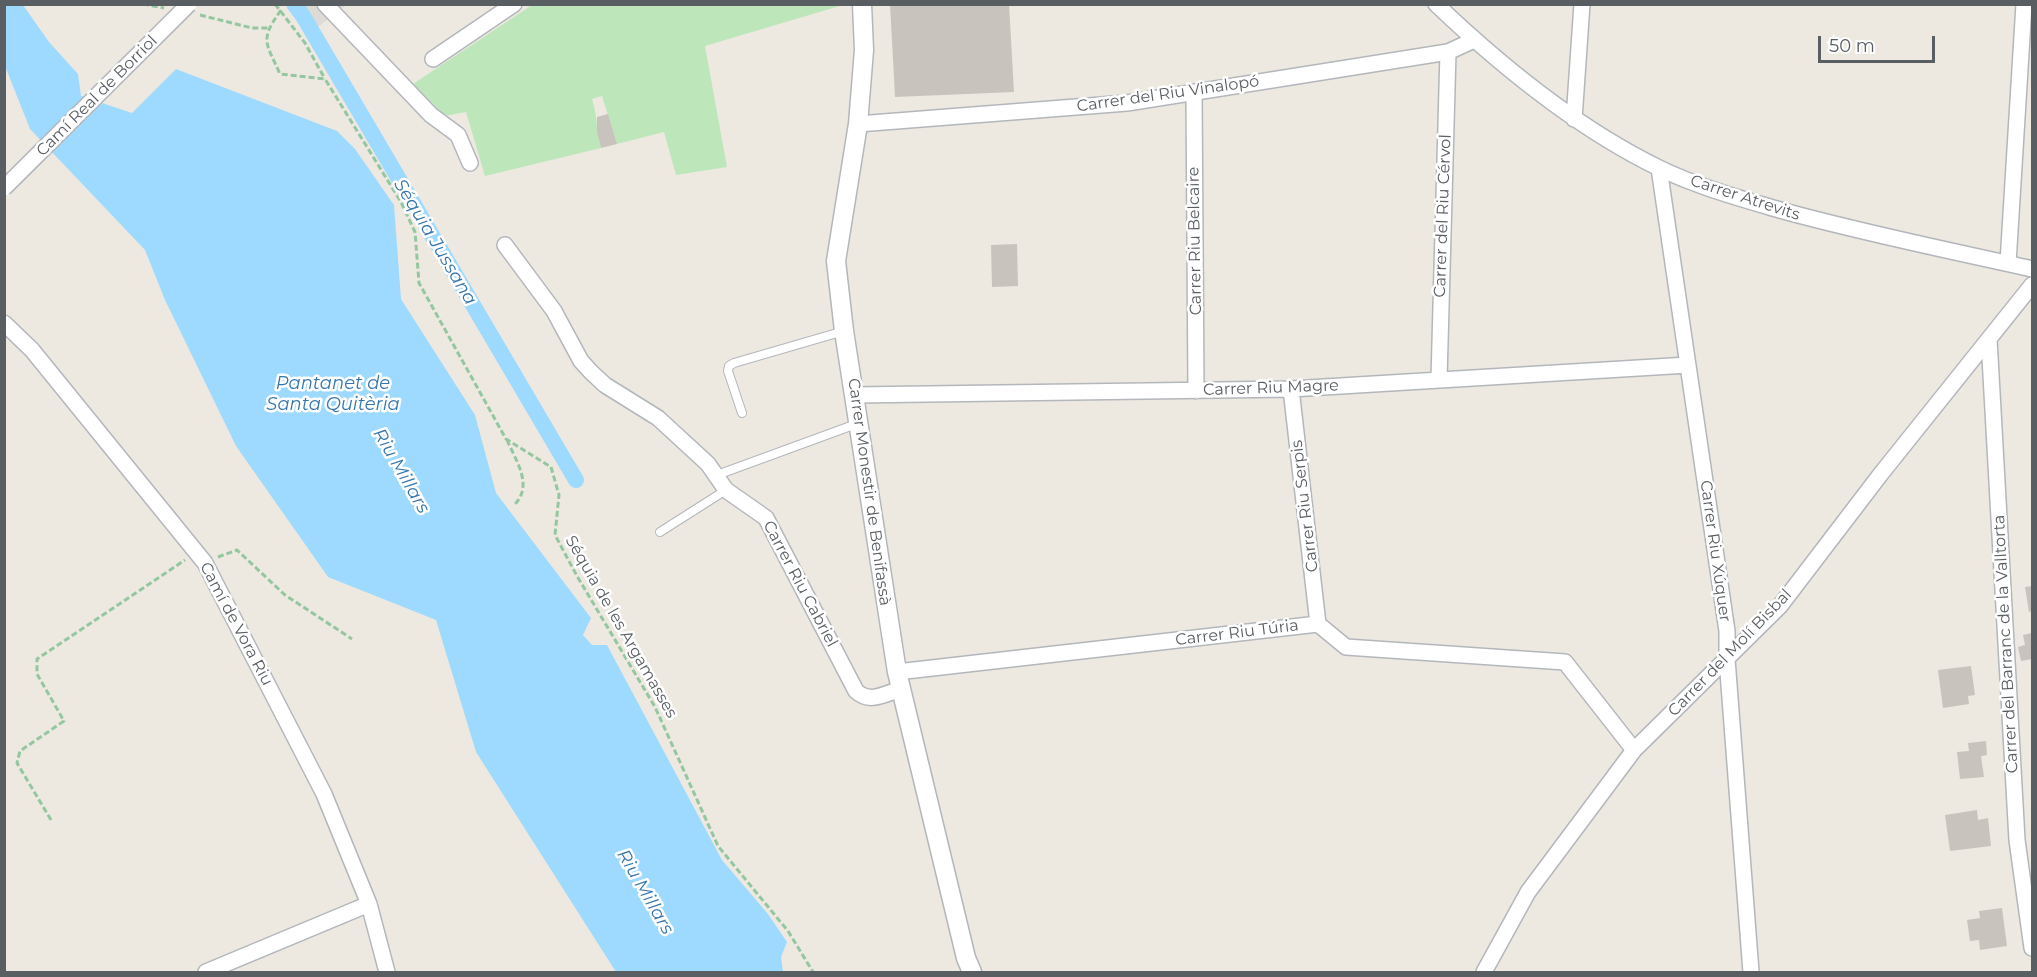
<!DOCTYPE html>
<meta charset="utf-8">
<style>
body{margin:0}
#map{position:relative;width:2037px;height:977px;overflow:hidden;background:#ede9e0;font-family:Montserrat,sans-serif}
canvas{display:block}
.frame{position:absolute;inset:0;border:6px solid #595e62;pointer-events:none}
.scale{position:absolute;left:1818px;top:36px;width:117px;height:27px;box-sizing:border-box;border:3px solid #595e62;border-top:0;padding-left:8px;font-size:18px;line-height:21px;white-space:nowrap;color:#595e62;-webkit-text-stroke:4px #fff;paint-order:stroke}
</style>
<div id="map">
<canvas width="2037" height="977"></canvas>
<div class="frame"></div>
<div class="scale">50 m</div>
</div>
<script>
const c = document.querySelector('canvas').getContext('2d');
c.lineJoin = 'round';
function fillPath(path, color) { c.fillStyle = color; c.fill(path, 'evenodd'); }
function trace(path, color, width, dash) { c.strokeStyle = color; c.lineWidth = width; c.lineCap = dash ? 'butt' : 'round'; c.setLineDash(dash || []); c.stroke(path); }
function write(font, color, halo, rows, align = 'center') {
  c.font = font + ' Montserrat,sans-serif'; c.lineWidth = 5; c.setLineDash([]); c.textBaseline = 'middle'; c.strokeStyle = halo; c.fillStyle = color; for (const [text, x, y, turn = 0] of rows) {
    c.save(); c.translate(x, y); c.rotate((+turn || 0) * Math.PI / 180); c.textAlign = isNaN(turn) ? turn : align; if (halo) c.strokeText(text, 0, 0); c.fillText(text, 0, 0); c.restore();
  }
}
fillPath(new Path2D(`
 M298 5H346L318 27Z`), '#dddbd5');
fillPath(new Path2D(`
 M532 5H843L705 46 727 167 676 175 664 132 617 144 602 96 592 99C597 115 597 131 601 148L485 176 466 112 445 116 413 84Z`), '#bee6bb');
fillPath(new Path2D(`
 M5 5H23L49 42 78 74 81 96 132 113 176 69 337 131 355 149 394 205 401 299 475 415 496 493 591 618 583 635 592 645H607L722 860 768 914 787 942 781 957 783 972H616L476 752 436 620 328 577 236 446 165 300 145 250 30 129 5 66Z`), '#9edaff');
trace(new Path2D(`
 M294 4 303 16 576 480`), '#9edaff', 16);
fillPath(new Path2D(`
 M890 4H1009L1014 92 895 97Z
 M608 114 617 144 601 148 597 132V117Z
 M1017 244 1018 286 992 287 991 245Z
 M2032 586V611L2029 612 2025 587Z
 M2032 633V659L2021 661 2018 647 2025 645 2023 635Z
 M1971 666 1975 695 1968 696 1969 704 1943 708 1938 670Z
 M1986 741 1987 755 1981 756 1984 777 1960 779 1957 752 1969 751 1968 743Z
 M1977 810 1978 820 1988 818 1991 846 1950 851 1945 815Z
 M2002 908 2007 946 1980 950 1979 940 1970 941 1967 920 1980 918 1979 911Z`), '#c8c4bd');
const service = new Path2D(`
 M742 413 728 371 729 366 734 363 844 331
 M717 475 859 423
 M660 532 726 490`);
const minor = new Path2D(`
 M325 4 431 115 458 135 470 163
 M1436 4C1501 66 1579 129 1659 168 1698 187 1739 198 1780 210 1863 233 1948 250 2032 269
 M433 59 514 4
 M1194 92 1196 391
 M1574 119 1582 4
 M858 124 1127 103 1448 52 1474 40
 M1659 168 1727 631V659L1751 972
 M505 245 554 311 581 361 591 372 605 385 658 418 708 464 726 490 766 518 856 691C870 704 884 694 901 689
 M2008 263 2024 4
 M4 323 32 350 205 563 324 794 369 904 387 972
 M1989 339 2017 840 2032 948
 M1439 379 1448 52
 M1291 389 1318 624
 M855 395 1291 389 1688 365
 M897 672 1318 624 1346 647 1565 662 1634 750
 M206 972 369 904
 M1484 972 1528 892 1634 750 1780 606 1880 475 2032 285`);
const tertiary = new Path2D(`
 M862 4 864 50 858 124 836 261 844 331 897 672 966 958 972 972`);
trace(service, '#b3b7bc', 10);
trace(minor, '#b3b7bc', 18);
trace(tertiary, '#b3b7bc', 21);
trace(new Path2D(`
 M143 4 164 8
 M275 4 305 43 325 79
 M281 10C259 41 266 42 280 74L325 79 401 202 415 232 419 283 506 439 551 467 559 495 555 535 577 576 655 707 718 846 788 931 813 972
 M200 15 252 28H268
 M507 440C516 461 534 486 514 505
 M218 557 237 550 285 595 352 639
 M51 820 17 763 20 751 64 721 37 674V659L185 560`), '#94c7a0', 3, [6, 3]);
trace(service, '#fff', 8);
trace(minor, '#fff', 15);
trace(tertiary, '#fff', 18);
const minorBridge = new Path2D(`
 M4 188 189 4`);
trace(minorBridge, '#b3b7bc', 18, []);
trace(minorBridge, '#fff', 15);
write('16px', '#595e62', '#fff', [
 ["Carrer del Riu Vinalopó",1168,94,-8],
 ["Camí Real de Borriol",97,96,-45],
 ["Carrer Atrevits",1745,198,18],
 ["Carrer del Riu Cérvol",1443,216,-88],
 ["Carrer Riu Belcaire",1195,241,-91],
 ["Carrer Riu Magre",1271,388,-2],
 ["Carrer Monestir de Benifassà",869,492,82],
 ["Carrer Riu Serpis",1305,506,-97],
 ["Carrer Riu Xúquer",1715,551,82],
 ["Carrer Riu Cabriel",800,584,62],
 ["Camí de Vora Riu",236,624,62],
 ["Séquia de les Argamasses",621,627,60],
 ["Carrer Riu Túria",1237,633,-7],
 ["Carrer del Barranc de la Valltorta",2006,644,-93],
 ["Carrer del Molí Bisbal",1730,653,-46]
]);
write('italic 18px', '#3676ac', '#fff', [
 ["Séquia Jussana",435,242,59],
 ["Pantanet de",333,384],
 ["Santa Quitèria",333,405],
 ["Riu Millars",401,471,60],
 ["Riu Millars",645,892,60]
]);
</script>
